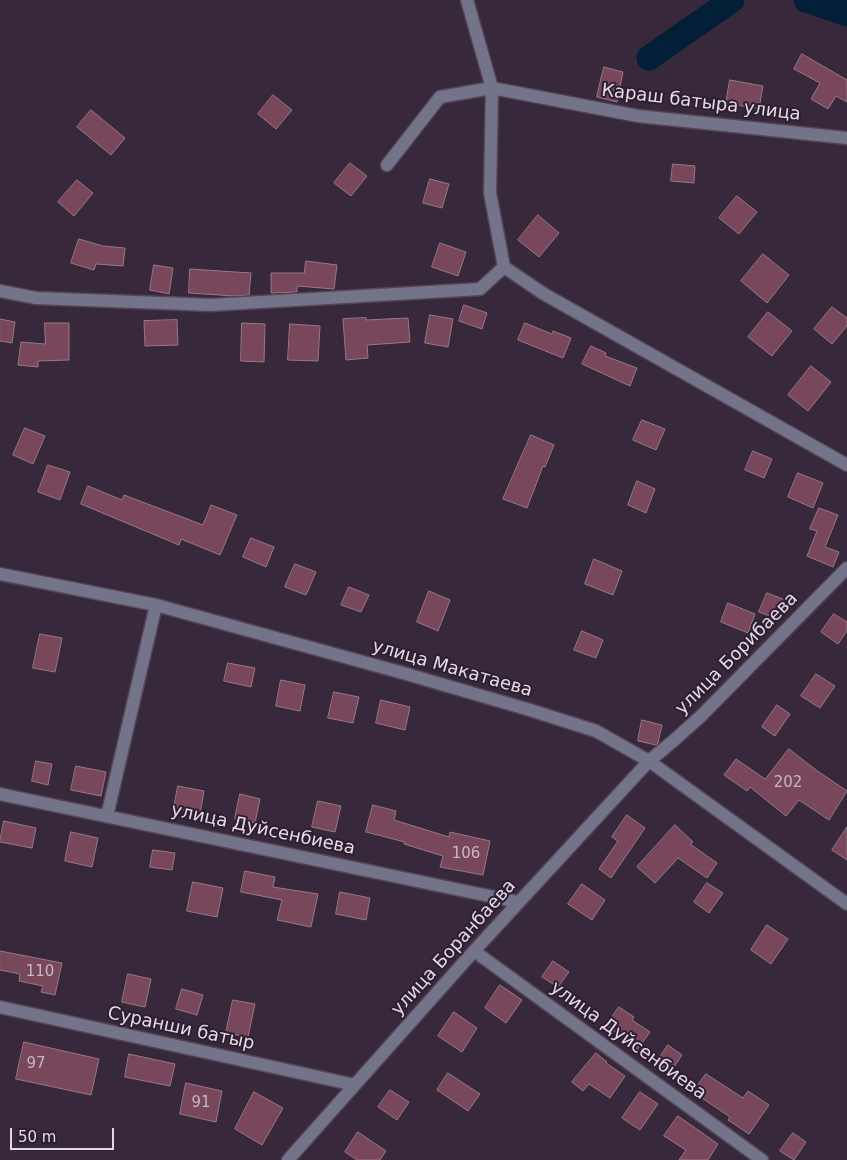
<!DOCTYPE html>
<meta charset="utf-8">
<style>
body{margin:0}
#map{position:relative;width:847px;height:1160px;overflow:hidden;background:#37283c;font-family:"DejaVu Sans",sans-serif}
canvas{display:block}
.scale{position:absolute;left:10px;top:1128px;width:104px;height:22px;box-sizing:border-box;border:2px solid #e4dae7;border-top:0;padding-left:6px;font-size:15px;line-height:18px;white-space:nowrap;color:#e4dae7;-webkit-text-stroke:4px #2d1e31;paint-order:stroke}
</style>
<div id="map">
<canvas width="847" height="1160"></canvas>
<div class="scale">50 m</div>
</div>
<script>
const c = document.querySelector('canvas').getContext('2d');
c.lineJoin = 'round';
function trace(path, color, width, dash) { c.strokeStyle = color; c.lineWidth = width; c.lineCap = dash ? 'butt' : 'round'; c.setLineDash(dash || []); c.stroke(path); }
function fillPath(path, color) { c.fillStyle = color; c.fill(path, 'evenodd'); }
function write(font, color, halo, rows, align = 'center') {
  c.font = font + ' "DejaVu Sans",sans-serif'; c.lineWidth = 4; c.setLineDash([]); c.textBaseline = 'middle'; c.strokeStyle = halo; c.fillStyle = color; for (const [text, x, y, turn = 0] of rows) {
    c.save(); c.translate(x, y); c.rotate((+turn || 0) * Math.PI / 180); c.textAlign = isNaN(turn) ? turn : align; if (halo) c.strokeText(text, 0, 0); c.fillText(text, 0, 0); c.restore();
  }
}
trace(new Path2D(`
 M806 0 847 14
 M649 58 732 0`), '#031e37', 25);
const building = new Path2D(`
 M802 54 847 80V102L836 96 828 109 811 99 820 83 794 69Z
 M604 67 623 72 617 102 597 97Z
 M730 80 763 86 759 109 726 103Z
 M273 95 292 110 276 129 258 114Z
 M91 110 125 138 111 155 77 127Z
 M350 163 367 176 351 196 334 183Z
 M673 164 695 166 694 183 671 181Z
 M430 179 449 184 442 208 423 203Z
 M77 180 93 193 74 216 58 202Z
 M737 196 757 212 739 234 719 218Z
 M538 215 559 233 539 257 518 240Z
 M79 239 103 246 125 248 123 266 96 264 94 270 71 263Z
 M440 243 466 252 458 276 432 267Z
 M763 254 789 275 767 303 741 281Z
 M306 261 337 265 334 289 297 286V292L271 293V273H304Z
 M154 265 173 268 169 294 150 290Z
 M190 269 251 273 249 295 234 296 189 293Z
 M464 305 487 313 482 329 459 321Z
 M832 307 847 318V326L832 344 814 329Z
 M768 312 792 331 772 356 748 337Z
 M430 315 453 319 448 347 425 343Z
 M366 318V320L408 318 410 342 367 345 368 358 346 360 343 319Z
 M0 319 15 322 12 343 0 341Z
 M177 320 178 345 145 346 144 321Z
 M45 323H69V360L38 361V367L18 365 21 342 45 344Z
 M242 323 265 324 264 362 241 361Z
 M525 323 552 334 553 331 571 338 563 358 518 340Z
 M290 324 320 326 318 361 288 360Z
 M591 346 606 353 605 356 637 368 630 386 582 364Z
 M811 366 831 382 808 411 788 395Z
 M642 420 665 429 656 450 633 440Z
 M25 428 45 436 33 464 13 455Z
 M531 435 554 445 545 467 543 466 527 508 503 499Z
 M753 451 772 459 764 478 745 470Z
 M48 465 70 472 60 500 38 492Z
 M798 473 823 483 813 508 788 497Z
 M637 481 655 489 646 513 628 505Z
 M88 486 122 500 124 495 203 525 211 505 237 515 220 555 181 539 179 545 81 504Z
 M819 508 838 515 825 547 839 552 833 567 807 556 817 531 810 529Z
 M251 538 274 547 266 567 243 557Z
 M594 559 622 571 613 595 585 584Z
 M295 564 316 572 306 595 285 587Z
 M349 587 369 595 361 612 341 605Z
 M429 591 450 600 438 631 417 622Z
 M767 593 788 601 780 620 759 612Z
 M728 603 755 614 748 633 721 622Z
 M834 614 847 622V631L838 644 821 632Z
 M582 631 603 640 596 658 574 650Z
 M40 634 62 638 55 672 33 668Z
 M228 663 255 668 251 687 224 681Z
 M816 674 835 686 820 708 801 696Z
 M281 680 305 685 300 711 276 706Z
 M334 692 359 697 353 723 328 718Z
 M381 700 410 707 405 730 376 723Z
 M777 705 790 714 775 736 762 727Z
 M642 720 662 725 658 743 656 745 638 741Z
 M789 749 816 770 847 791 829 820 799 800 786 816 750 787 747 791 724 775 736 759 765 779Z
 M36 761 52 764 48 785 32 781Z
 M76 766 106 772 101 796 71 790Z
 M178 786 204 791 200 814 174 808Z
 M240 794 260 799 255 823 235 819Z
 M318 801 341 806 335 832 312 827Z
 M373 805 396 811 394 820 449 837 450 832 490 841 483 875 440 867 443 856 404 844 405 842 366 832Z
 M627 815 645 828 611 878 599 869 618 841 612 837Z
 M4 821 36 828 32 848 0 842Z
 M675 825 693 842 690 844 717 863 707 878 678 858 655 883 637 867Z
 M847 827V860L832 850Z
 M71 832 98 838 92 867 65 861Z
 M153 850 175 853 172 870 150 867Z
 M245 871 275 877 273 887 318 894 311 927 277 920 282 900 241 892Z
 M193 882 223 888 217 917 187 911Z
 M707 883 723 893 709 913 694 902Z
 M582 884 605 900 592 920 568 904Z
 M340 892 370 898 366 920 336 914Z
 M767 925 788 939 771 964 751 950Z
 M0 951 62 963 55 995 41 992 43 986 19 981 20 974 0 970Z
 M553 961 569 972 558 987 542 977Z
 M128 974 151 979 145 1007 122 1002Z
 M500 985 522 1000 506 1023 485 1008Z
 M182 989 203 995 197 1015 176 1009Z
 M233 1000 255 1004 248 1037 226 1033Z
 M619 1007 634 1017 632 1020 650 1032 637 1050 624 1041 626 1039 606 1026Z
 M454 1012 477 1028 462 1052 438 1036Z
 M24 1042 99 1059 91 1095 16 1079Z
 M668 1045 682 1055 670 1073 656 1063Z
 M596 1053 607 1062 606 1063 625 1076 610 1098 589 1084 583 1091 572 1082Z
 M129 1054 175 1064 170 1086 125 1077Z
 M448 1073 480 1094 468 1111 437 1090Z
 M706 1074 743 1098 748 1091 769 1105 749 1134 728 1120 730 1117 693 1092Z
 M186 1083 222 1091 216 1122 180 1114Z
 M390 1090 409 1102 397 1120 378 1107Z
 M254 1092 283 1108 262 1145 235 1129Z
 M640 1092 658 1104 640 1130 622 1118Z
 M678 1116 718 1144 708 1160H679L686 1150 664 1136Z
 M358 1132 386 1151 380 1160H357L345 1152Z
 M793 1133 806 1142 794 1160 780 1151Z`);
fillPath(building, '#79475c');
trace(building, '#977984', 1);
const minor = new Path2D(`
 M467 0 492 88 490 193 504 267 544 294 847 465
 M387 165 440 97 492 88 638 116 847 138
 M0 291 36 298 211 305 480 289 504 267
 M0 574 156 605 403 673 530 710 596 731 649 761 847 904
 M0 794 518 902
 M107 816 156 605
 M474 951 762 1160
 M0 1007 355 1085
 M288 1160 474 951 649 761 672 742 701 716 847 568`);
trace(minor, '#534457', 15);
trace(minor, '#737389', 12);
write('15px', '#c9b5c4', null, [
 ["202",788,783],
 ["106",466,854],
 ["110",40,972],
 ["97",36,1064],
 ["91",201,1103]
]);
write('18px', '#e4dae7', '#2d1e31', [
 ["Караш батыра улица",701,103,7],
 ["улица Борибаева",737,654,-45],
 ["улица Макатаева",452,669,16],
 ["улица Дуйсенбиева",263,830,12],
 ["улица Боранбаева",454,948,-48],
 ["Суранши батыр",181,1029,12],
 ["улица Дуйсенбиева",628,1041,36]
]);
</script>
